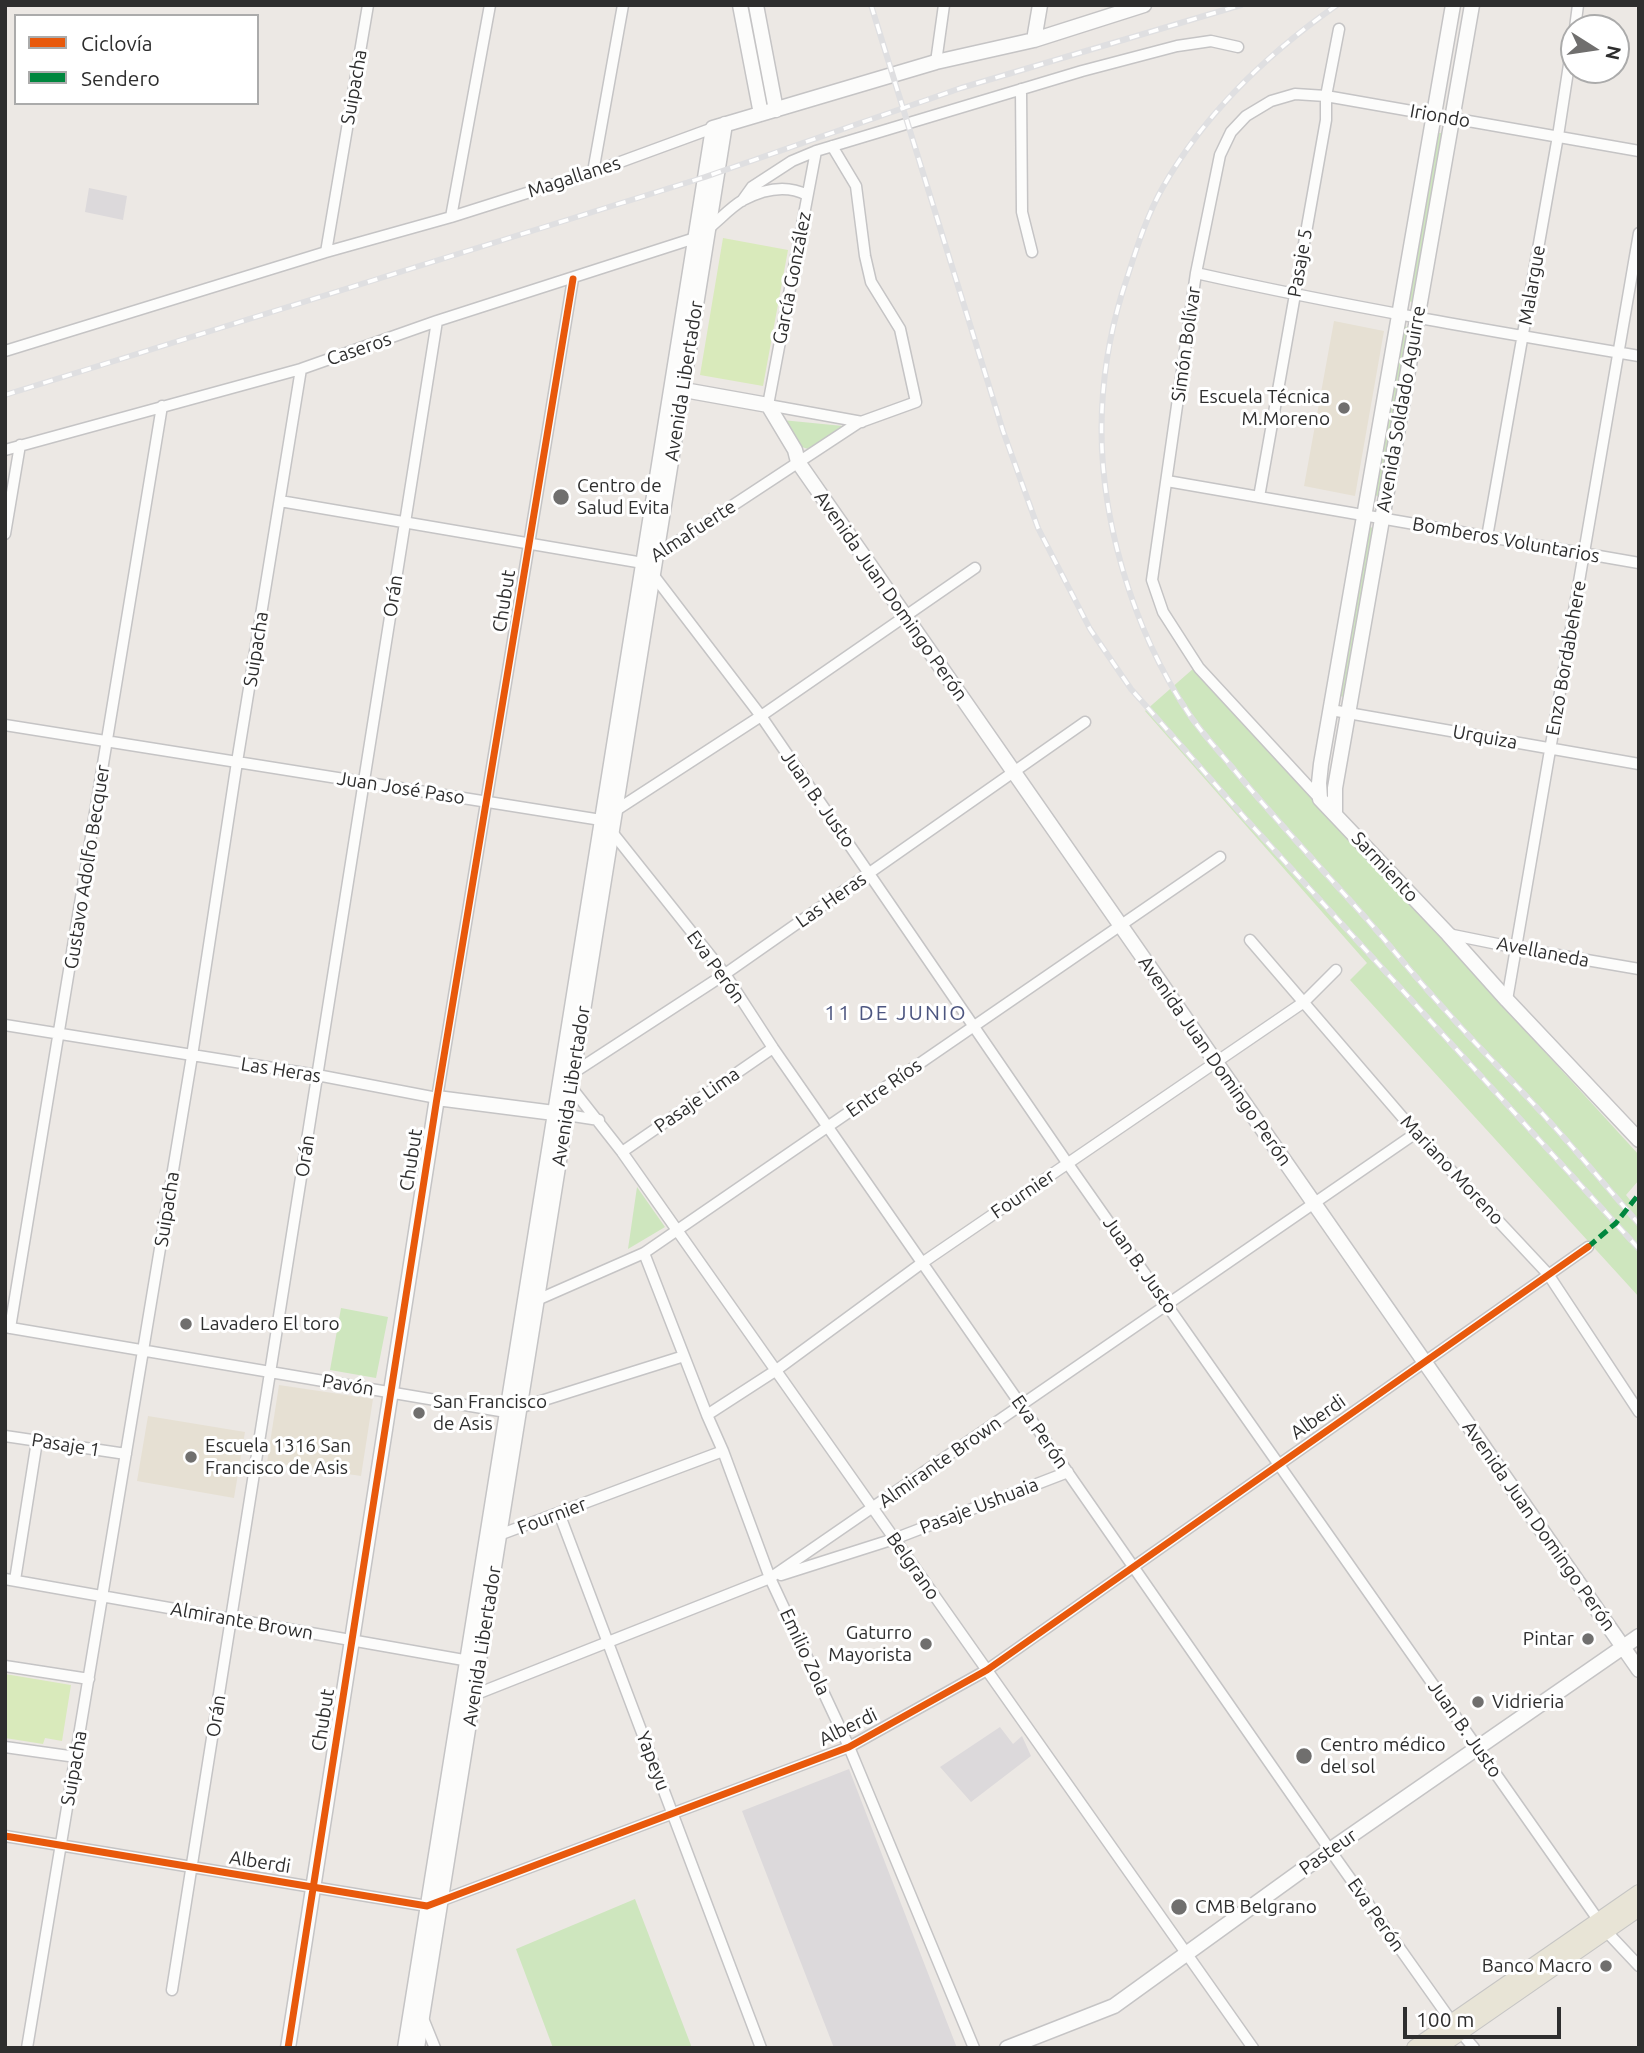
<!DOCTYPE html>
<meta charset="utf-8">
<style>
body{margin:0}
#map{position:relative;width:1644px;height:2053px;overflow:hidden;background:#ece8e4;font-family:Ubuntu,sans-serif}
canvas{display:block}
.frame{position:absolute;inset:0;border:7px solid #2e2e2e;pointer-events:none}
.legend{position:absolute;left:14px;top:14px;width:245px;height:91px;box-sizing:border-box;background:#fff;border:2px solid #ababab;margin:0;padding:9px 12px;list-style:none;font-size:21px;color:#2e2e2e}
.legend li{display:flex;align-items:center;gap:14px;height:35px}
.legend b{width:35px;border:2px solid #ababab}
.north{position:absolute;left:1560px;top:14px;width:70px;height:70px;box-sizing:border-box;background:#fff;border:2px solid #ababab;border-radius:50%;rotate:102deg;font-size:19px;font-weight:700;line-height:28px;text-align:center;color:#2e2e2e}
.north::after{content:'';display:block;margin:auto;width:24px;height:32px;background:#706f6e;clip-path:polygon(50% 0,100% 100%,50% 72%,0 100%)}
.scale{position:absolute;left:1403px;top:2007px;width:158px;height:32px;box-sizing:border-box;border:4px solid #2e2e2e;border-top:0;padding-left:9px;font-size:21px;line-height:24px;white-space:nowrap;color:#2e2e2e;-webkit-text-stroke:5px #fff;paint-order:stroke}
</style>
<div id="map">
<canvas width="1644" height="2053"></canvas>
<div class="frame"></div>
<ul class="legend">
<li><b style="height:9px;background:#e8590c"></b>Ciclovía</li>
<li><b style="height:9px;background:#00873e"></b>Sendero</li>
</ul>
<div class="north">N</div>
<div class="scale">100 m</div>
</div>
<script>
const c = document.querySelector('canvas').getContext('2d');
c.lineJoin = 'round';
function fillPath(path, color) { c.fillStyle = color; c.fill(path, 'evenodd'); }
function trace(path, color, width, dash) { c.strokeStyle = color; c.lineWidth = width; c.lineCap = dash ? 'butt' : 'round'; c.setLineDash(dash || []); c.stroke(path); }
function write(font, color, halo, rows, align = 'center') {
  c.font = font + ' Ubuntu,sans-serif'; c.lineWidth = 6; c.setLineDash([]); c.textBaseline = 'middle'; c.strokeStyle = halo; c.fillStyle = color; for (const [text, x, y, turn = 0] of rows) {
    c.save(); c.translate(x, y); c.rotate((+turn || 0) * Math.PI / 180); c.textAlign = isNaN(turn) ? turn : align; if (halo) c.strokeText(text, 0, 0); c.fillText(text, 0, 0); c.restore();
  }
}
fillPath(new Path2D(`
 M89 188 127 196 123 220 85 212Z
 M1000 1727 1013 1744 1022 1736 1031 1756 971 1802 940 1767Z
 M849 1769 886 1865 957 2048H834L742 1811Z`), '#dcd9db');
fillPath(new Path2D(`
 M1334 321 1384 331 1355 496 1304 486Z
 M279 1385 373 1399 361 1476 267 1462Z
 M148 1416 245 1432 234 1498 137 1481Z`), '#e6e0d3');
fillPath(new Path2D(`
 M1438 133H1441L1443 136 1415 300 1412 302 1408 301Z
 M1404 326 1407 327 1409 330 1381 494 1378 496 1374 495Z
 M782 420 843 426 808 449 802 447Z
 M1370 527 1373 528 1375 531 1344 697 1340 696 1367 530Z
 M1194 668 1639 1155V1180L1626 1195 1634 1205 1639 1201V1297L1350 980 1367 963 1145 711Z
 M637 1187 665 1227 628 1249Z
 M341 1308 388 1317 376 1378 330 1370Z
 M635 1899 692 2048H553L516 1949Z`), '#cee6be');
fillPath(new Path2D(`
 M723 238 788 250 763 386 700 375Z
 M5 1674 71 1685 62 1741 45 1738 43 1744 5 1738Z`), '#d9eabb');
const street = new Path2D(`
 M1575 28 1578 5
 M936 62 944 5
 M1021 89 1022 212 1032 252
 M816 151 768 405 862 422
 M593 172 623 5
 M742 201 752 187 792 161 816 151 1082 71 1177 46 1211 41 1238 47
 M451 217 490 5
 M326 252 368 5
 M1196 273C1343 306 1491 331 1639 356
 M5 351 326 252 451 217 593 172 713 128
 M5 450 301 369 437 321 695 238C713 228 726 210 743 200 764 189 786 184 807 195
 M1167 481 1639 563
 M1259 497 1326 120V96L1339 29
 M280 501 643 563 656 556 858 423 916 402 900 329 871 282 865 256 856 186 832 146
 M5 534 20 445
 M1487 537 1558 136 1574 32
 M651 572 761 716 1068 1164 1606 1931 1639 1966
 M1331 710 1639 764
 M5 725 601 820 761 716 975 568
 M1320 799 1199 668 1163 612 1152 580 1196 273 1220 155 1231 132 1246 116 1271 101 1295 94 1326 96 1639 151
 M608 827 725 974 773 1048 1330 1850 1452 2022 1474 2048
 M1448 934 1517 948 1639 969
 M1250 940 1416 1133 1548 1274 1639 1412
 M1507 1000 1639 233
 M5 1025 317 1075 437 1098 573 279
 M573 1073 725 974 1085 722
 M571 1087 622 1152 1253 2048
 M560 1114 599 1120
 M622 1152 773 1048
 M644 1253 707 1415 723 1451 770 1578 849 1747 974 2048
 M537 1300 644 1253 1220 857
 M5 1327 506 1412 684 1356
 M10 1328 162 406
 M707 1415 775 1371 922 1263 1304 1002 1336 970
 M5 1436 126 1454
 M559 1513 761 2048
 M499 1535 723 1451
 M781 1575 894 1539 1068 1472
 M5 1579 475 1662
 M15 1580 37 1441
 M5 1666 89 1679
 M470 1695H474L770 1578 1416 1133
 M5 1747 76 1757
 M5 1836 427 1906 849 1747 987 1670 1588 1247
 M172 1990 437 321
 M422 2016 435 2048
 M27 2048 192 1056 237 762 301 369`);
const secondary = new Path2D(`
 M740 5 761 114
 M756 5 776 110
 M1453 5 1321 764 1319 783 1320 799 1448 934 1507 1000 1639 1140
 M1034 40 1040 5
 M673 388 768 405 795 450 798 462 1639 1670
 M1335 813V788L1472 5
 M288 2048 437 1098 554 1113
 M405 2048 713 128 936 62 1034 40 1144 5
 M417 2048 725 124
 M1007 2048 1114 2006 1330 1850 1639 1636`);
const primary = new Path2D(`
 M1415 2048 1639 1893
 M1437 2048 1639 1908`);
trace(street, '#c5c4c5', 13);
trace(secondary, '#c5c4c5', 17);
trace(primary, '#c6c5c4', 18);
trace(street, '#fcfcfb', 10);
trace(secondary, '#fcfcfb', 14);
trace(primary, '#e8e4d6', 16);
const rail = new Path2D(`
 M871 5 1003 431 1038 528 1090 629 1131 689 1245 818 1639 1249
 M1337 5C1267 54 1205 113 1163 187 1147 215 1137 247 1127 278 1113 319 1104 365 1102 409 1097 512 1132 629 1189 714 1201 732 1217 749 1231 766 1274 818 1320 867 1365 917 1393 949 1419 982 1448 1013 1478 1047 1510 1078 1540 1111 1574 1148 1606 1186 1639 1224
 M5 395 705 177 961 88 1241 5`);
trace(rail, '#dfdfe1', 6);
trace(rail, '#fff', 3.5, [10]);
trace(new Path2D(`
 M1588 1247 1616 1223 1639 1194`), '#00873e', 5, [10, 5]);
trace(new Path2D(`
 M5 1836 427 1906 849 1747 987 1670 1588 1247
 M288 2048 437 1098 573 279`), '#e8590c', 7);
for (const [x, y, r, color] of [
 [1344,408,7,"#706f6e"],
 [561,497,9,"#706f6e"],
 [186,1324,7,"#706f6e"],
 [419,1413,7,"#706f6e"],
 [191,1457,7,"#706f6e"],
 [1588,1639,7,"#706f6e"],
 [926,1644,7,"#706f6e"],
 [1478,1702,7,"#706f6e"],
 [1304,1756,9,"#706f6e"],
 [1179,1907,9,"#706f6e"],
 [1606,1966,7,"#706f6e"]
]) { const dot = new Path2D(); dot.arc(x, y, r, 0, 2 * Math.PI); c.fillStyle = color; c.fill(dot); trace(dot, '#fff', 2.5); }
write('19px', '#2e2e2e', '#fff', [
 ["Suipacha",354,87,-80],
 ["Iriondo",1440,116,10],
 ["Magallanes",574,177,-18],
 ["Pasaje 5",1300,263,-80],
 ["García González",792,278,-79],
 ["Malargue",1532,285,-80],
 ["Simón Bolívar",1186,344,-82],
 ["Caseros",359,349,-19],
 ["Avenida Libertador",684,381,-81],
 ["Avenida Soldado Aguirre",1401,409,-80],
 ["Almafuerte",693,531,-33],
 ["Bomberos Voluntarios",1506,540,10],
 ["Orán",393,596,-81],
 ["Avenida Juan Domingo Perón",891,596,55],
 ["Chubut",504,601,-81],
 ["Suipacha",256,649,-81],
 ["Enzo Bordabehere",1566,658,-80],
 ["Urquiza",1485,737,10],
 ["Juan José Paso",401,788,9],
 ["Juan B. Justo",818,799,55],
 ["Gustavo Adolfo Becquer",87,867,-81],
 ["Sarmiento",1385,867,47],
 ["Las Heras",831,900,-35],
 ["Avellaneda",1543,952,11],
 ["Eva Perón",716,967,54],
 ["Avenida Juan Domingo Perón",1215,1061,55],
 ["Las Heras",281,1070,9],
 ["Avenida Libertador",571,1086,-81],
 ["Entre Ríos",884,1088,-35],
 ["Pasaje Lima",697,1100,-35],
 ["Orán",305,1156,-81],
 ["Chubut",411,1160,-81],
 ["Mariano Moreno",1452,1170,47],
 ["Fournier",1023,1194,-34],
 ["Suipacha",167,1209,-81],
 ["Juan B. Justo",1140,1265,55],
 ["Pavón",348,1385,10],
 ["Alberdi",1318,1417,-35],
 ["Eva Perón",1040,1432,55],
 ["Pasaje 1",66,1445,9],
 ["Almirante Brown",940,1462,-35],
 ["Pasaje Ushuaia",979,1506,-21],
 ["Fournier",552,1516,-21],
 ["Avenida Juan Domingo Perón",1539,1526,55],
 ["Belgrano",913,1566,55],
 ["Almirante Brown",242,1621,10],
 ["Avenida Libertador",482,1646,-81],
 ["Emilio Zola",805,1652,65],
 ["Orán",216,1716,-81],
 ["Chubut",323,1720,-81],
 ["Alberdi",848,1727,-26],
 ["Juan B. Justo",1465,1729,55],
 ["Yapeyu",653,1761,69],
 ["Suipacha",74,1768,-80],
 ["Pasteur",1328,1852,-35],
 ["Alberdi",260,1862,9],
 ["Eva Perón",1376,1915,55]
]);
write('19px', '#2e2e2e', '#fff', [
 ["Escuela Técnica",1330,397,"right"],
 ["M.Moreno",1330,419,"right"],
 ["Centro de",577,486],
 ["Salud Evita",577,508],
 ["Lavadero El toro",200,1324],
 ["San Francisco",433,1402],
 ["de Asis",433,1424],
 ["Escuela 1316 San",205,1446],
 ["Francisco de Asis",205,1468],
 ["Gaturro",912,1633,"right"],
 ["Mayorista",912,1655,"right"],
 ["Pintar",1574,1639,"right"],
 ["Vidrieria",1492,1702],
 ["Centro médico",1320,1745],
 ["del sol",1320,1767],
 ["CMB Belgrano",1195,1907],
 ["Banco Macro",1592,1966,"right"]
], 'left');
c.letterSpacing = '2px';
write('21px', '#4d5680', '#fff', [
 ["11 DE JUNIO",896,1013]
]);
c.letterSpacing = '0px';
</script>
